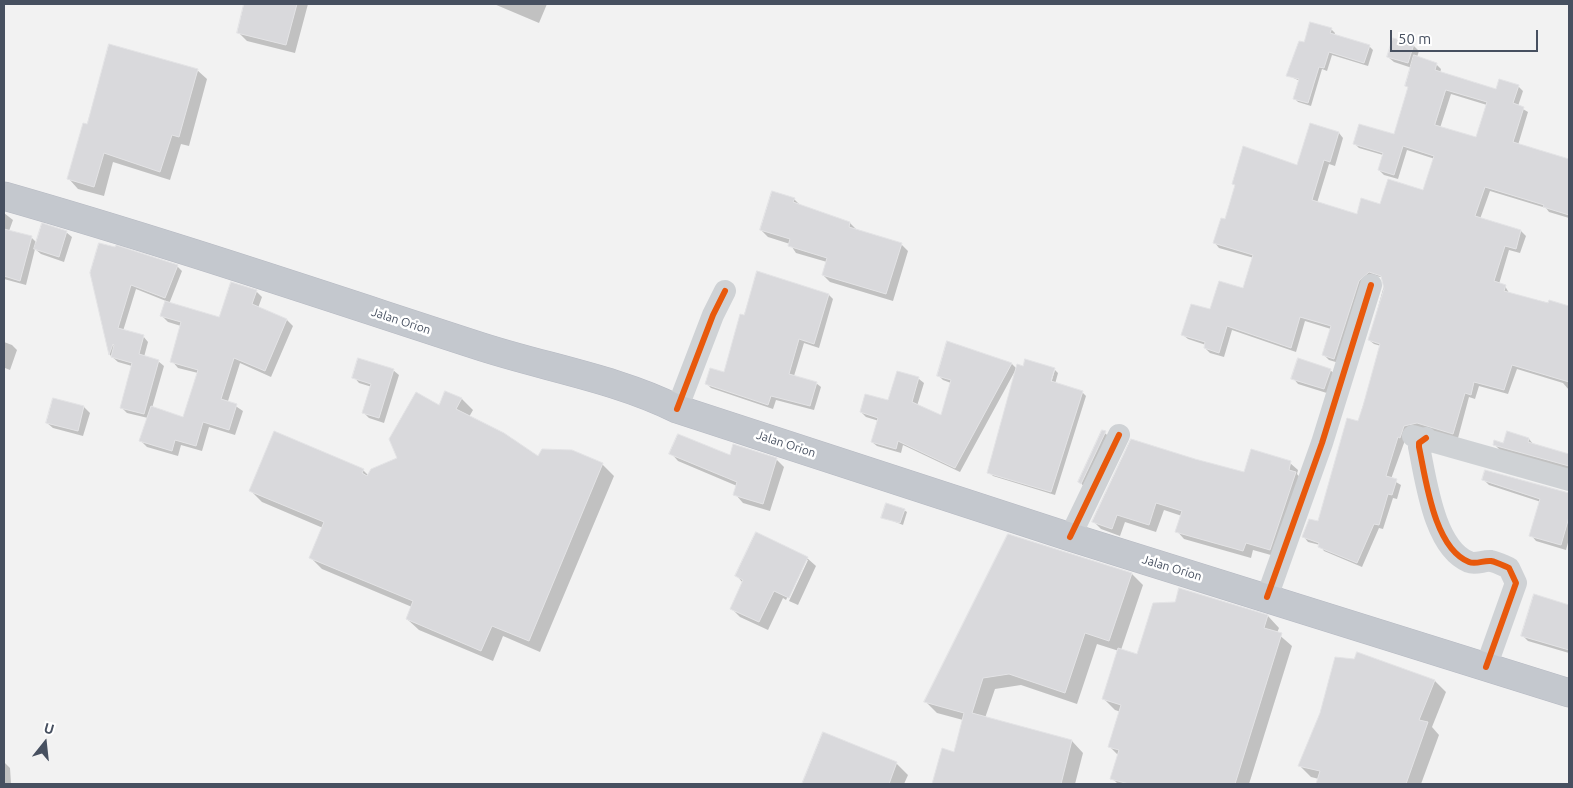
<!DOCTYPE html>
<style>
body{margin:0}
#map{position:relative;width:1573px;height:788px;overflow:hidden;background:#f2f2f2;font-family:Ubuntu,sans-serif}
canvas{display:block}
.frame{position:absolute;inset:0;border:5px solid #475060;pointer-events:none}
.north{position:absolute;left:20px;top:718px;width:50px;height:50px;-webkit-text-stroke:4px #fff;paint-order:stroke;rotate:16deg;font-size:14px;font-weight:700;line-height:20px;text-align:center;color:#475060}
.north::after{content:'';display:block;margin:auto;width:18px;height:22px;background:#475060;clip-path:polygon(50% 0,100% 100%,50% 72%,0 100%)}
.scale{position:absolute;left:1390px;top:30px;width:148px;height:22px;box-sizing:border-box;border:2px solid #475060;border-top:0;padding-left:6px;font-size:15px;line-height:18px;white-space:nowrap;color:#475060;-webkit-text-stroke:4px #fff;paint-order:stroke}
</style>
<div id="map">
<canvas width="1573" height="788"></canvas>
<div class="frame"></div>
<div class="north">U</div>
<div class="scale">50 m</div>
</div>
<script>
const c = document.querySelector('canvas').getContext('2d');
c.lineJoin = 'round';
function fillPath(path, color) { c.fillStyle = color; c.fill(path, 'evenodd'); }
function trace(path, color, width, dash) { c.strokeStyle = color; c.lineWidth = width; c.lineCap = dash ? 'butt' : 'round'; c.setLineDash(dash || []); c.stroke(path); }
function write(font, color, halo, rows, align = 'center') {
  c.font = font + ' Ubuntu,sans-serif'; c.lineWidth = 5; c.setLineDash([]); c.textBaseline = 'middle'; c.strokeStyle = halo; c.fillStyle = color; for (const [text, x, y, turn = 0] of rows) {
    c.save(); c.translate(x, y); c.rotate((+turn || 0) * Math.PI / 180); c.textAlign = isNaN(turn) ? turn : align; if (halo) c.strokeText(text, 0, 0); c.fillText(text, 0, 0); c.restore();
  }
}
fillPath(new Path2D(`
 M245 4H308L295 53 247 41 238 32Z
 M494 4H547L539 23Z
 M1331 29 1335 33 1334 36 1369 46 1373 50 1368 66 1332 55 1327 71 1322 69 1311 106 1298 102 1294 98 1300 81 1287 75 1304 44Z
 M1413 45 1419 51 1417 57 1436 64 1441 69 1440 73 1497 91 1518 86 1523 91 1518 106 1528 112 1518 145 1569 160V218L1549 212 1546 208 1490 191 1480 219 1521 231 1526 236 1520 253 1509 250 1499 284 1505 286 1509 293 1569 308 1567 329 1569 331V390L1563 383 1517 369 1508 394 1479 386 1475 399 1469 397 1458 438 1408 432 1391 479 1401 485 1397 499 1393 498 1383 529 1379 528 1362 567 1324 551 1320 545 1308 542 1304 537 1319 523 1358 422 1381 346 1374 344 1369 340 1385 282 1381 277 1374 276 1339 363 1329 360 1324 355 1331 329 1305 321 1296 352 1232 330 1224 357 1210 353 1205 348 1206 345 1188 339 1183 335 1211 311 1244 290 1254 258 1219 248 1215 243 1225 220 1298 167 1339 133 1343 138 1335 166 1329 164 1317 203 1357 215 1381 205 1424 192 1435 159 1407 150 1398 179 1384 175 1379 170 1383 155 1359 148 1354 143 1395 136 1409 88 1406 86 1412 68 1394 62 1388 57ZM1451 94 1487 105 1477 139 1440 128Z
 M197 70 207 79 189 146 181 144 170 180 113 162 104 196 78 189 69 179 88 126Z
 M794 199 801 206 850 223 857 230 901 244 908 251 893 301 830 282 823 275 827 262 796 253 790 244 768 237 761 230Z
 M4 213 13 220 9 231 31 237 37 243 66 232 72 237 64 262 41 254 35 249 26 285 4 279Z
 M177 266 182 271 169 304 220 318 256 291 262 297 258 308 287 320 293 326 271 377 240 363 228 401 243 411 235 435 209 427 202 451 181 445 178 456 147 447 141 441 148 418 127 413 122 408 132 366 118 362 110 355 91 273ZM136 289 166 301 162 316 168 322 181 326 172 361 178 368 198 373 184 418 152 408 164 366 158 361 144 357 148 342 143 336 123 331Z
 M829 295 833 299 819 348 804 343 794 376 816 383 821 387 814 410 776 400 773 409 711 388 706 383 725 374 745 317Z
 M4 342 12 345 17 350 10 370 5 368 4 374Z
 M948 342 1012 364 1017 369H1054L1048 387H1050L1055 370 1058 373 1055 384 1082 392 1086 396 1055 495 993 476 989 472 1015 371 960 472 903 445 901 453 877 446 872 442 879 421 866 417 861 412 889 402 898 372 919 379 924 383 917 406 941 417 951 383 943 380 938 375Z
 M393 370 399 375 384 423 369 418 364 413 372 387 359 383 354 377Z
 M1330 370 1336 375 1330 394 1298 384 1293 378Z
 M446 393 462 399 473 410 469 417 538 457 602 464 614 476 540 652 503 636 493 661 419 630 407 619 412 607 322 569 311 558 323 528 262 502 251 491 363 470 369 476 399 459 439 406Z
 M53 399 84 407 90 413 83 436 53 428 47 423Z
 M1102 431 1111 438 1085 488 1080 482Z
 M1529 439 1534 445 1569 455V470L1500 450 1494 444Z
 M671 453 776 459 784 467 770 511 743 503 736 495 737 486 678 461Z
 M1290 463 1298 470 1297 474 1303 481 1278 557 1253 550 1251 558 1184 539 1177 531 1182 516 1164 510 1156 532 1125 522 1120 536 1101 529 1093 521 1245 473Z
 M1483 479 1569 494V539L1566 550 1536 541 1531 535 1541 502 1489 485Z
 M904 510 907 512 903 525 883 517Z
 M807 558 816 566 798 605 789 601 808 560H805L786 600 783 598 768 630 740 617 732 609 743 583 737 576Z
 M1132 574 1143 585 1121 650 1138 656 1176 603 1180 589 1268 616 1279 628 1277 633 1292 646 1249 784H1118L1112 778 1119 756 1110 747 1121 712 1115 710 1104 699 1119 651 1097 644 1077 704 1021 685 995 689 985 718 1072 741 1083 753 1075 784H934L943 750 955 753 963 720 937 713 926 702Z
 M1534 596 1569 606V653L1528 641 1522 635Z
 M1355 660 1435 681 1446 692 1432 727 1439 735 1421 784H1318L1319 779 1311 777 1300 766Z
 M824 734 896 763 908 775 904 784H804Z
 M4 762 10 768 11 784H4Z`), '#0003');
const building = new Path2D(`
 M244 4H297L286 45 237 33Z
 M1310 22 1332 28 1330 33 1370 45 1364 63 1329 52 1324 68 1319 67 1308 103 1293 99 1299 79 1286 76 1299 41 1304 42Z
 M1393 38 1414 44 1408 63 1387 57Z
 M109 44 198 69 179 137 172 135 160 172 104 153 94 187 67 179 83 123 87 124Z
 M1414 55 1437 63 1435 70 1496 89 1499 79 1519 85 1513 103 1524 107 1513 142 1569 159V215L1543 207 1544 205 1485 187 1475 216 1521 230 1516 249 1505 246 1494 281 1506 285 1504 291 1548 303 1549 300 1569 306V382L1512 365 1504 390 1474 382 1471 395 1465 393 1453 434 1417 423 1404 426 1400 438 1398 437 1386 476 1397 479 1392 495 1388 494 1379 525 1374 524 1357 563 1318 547 1319 543 1302 537 1309 519 1318 521 1347 418 1358 421 1363 406 1380 344 1368 340 1384 289 1381 276 1369 272 1359 281 1334 359 1322 355 1331 326 1300 317 1291 348 1227 326 1219 353 1204 348 1205 342 1181 335 1191 304 1210 309 1219 281 1243 288 1253 255 1213 243 1221 218 1225 219 1235 185 1232 184 1243 146 1297 165 1310 123 1339 132 1330 162 1324 160 1312 200 1357 214 1361 198 1380 204 1388 179 1423 190 1434 156 1403 146 1394 175 1378 170 1383 153 1353 144 1359 124 1394 134 1408 87 1405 86ZM1446 90 1487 102 1476 137 1435 125Z
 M772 191 795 198 793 202 850 222 849 227 902 243 886 294 822 275 827 258 788 246 790 239 760 230Z
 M42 223 67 231 59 257 34 249Z
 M4 229 32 236 20 281 4 276Z
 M99 243 115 247 116 245 178 265 165 298 131 285 118 328 144 335 139 354 159 360 144 414 120 408 132 363 111 357 114 345 113 344 109 355 90 273Z
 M757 271 829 294 814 344 799 339 789 374 817 382 810 406 771 396 768 405 705 384 710 368 724 372 740 314 744 315Z
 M231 282 257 290 252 304 287 319 265 371 234 358 221 399 237 404 229 430 203 422 196 446 175 440 172 451 139 441 151 406 183 417 198 370 170 362 181 322 160 316 165 301 219 317Z
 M947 341 1012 363 955 468 898 441 896 449 871 442 878 418 860 412 865 394 888 400 897 371 919 377 912 402 941 415 951 380 937 376Z
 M358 358 394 369 379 418 362 413 371 384 352 378Z
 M1298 358 1331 369 1324 389 1291 379Z
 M1025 359 1055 368 1051 381 1083 391 1051 492 987 473 1017 364 1023 366Z
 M445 391 462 398 456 409 504 433 538 456 542 449 572 450 603 463 529 641 492 626 481 651 406 619 413 601 309 558 324 522 249 491 274 431 364 469 362 473 367 476 371 469 397 458 389 439 416 392 439 405Z
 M53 398 84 406 78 431 46 423Z
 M1102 430 1106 431 1081 484 1078 482Z
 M1507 431 1529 438 1528 442 1569 454V466L1493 445 1494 440 1503 443Z
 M678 434 730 455 733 444 777 458 763 504 733 495 737 482 669 454Z
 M1131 439 1195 459 1244 472 1251 449 1291 461 1289 470 1296 472 1270 550 1246 543 1243 551 1175 532 1182 511 1156 503 1149 525 1117 515 1112 529 1092 522Z
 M1485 470 1569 493V517L1561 545 1529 536 1540 499 1482 480Z
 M886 503 905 509 900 523 881 518Z
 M756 532 808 557 789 598 774 591 759 622 730 609 743 580 735 576Z
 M1008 534 1132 573 1109 641 1085 633 1065 693 1009 674 983 678 972 713 1072 740 1061 784H932L942 748 954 752 964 713 924 702Z
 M1179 588 1268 615 1264 628 1282 633 1235 784H1129L1110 779 1119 750 1108 747 1121 705 1102 699 1118 648 1137 654 1153 603 1175 602Z
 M1534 594 1569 605V650L1521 636Z
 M1357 652 1435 680 1419 720 1428 722 1406 784H1316L1320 771 1298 766 1320 713 1335 657 1354 659Z
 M823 732 897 762 889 784H802Z`);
fillPath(building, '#d9d9dc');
trace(building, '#e3e3e5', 1);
const trunk = new Path2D(`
 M4 196C162 241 319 294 476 345 542 367 615 378 677 409L1070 537 1569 693`);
trace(trunk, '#b6b9c2', 29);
trace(new Path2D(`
 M677 409 713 315 725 291
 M1413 436 1569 480
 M1426 438 1419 443V447C1426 480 1434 548 1469 562 1476 565 1484 560 1491 561 1497 562 1504 566 1509 568L1516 583 1486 667
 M1070 537 1119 435
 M1267 597 1322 443 1371 285`), '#cfd2d5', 22);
trace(trunk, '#c4c8ce', 28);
trace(new Path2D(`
 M677 409 713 315 725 291
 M1426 438 1419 443V447C1426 480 1434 548 1469 562 1476 565 1484 560 1491 561 1497 562 1504 566 1509 568L1516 583 1486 667
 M1070 537 1119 435
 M1267 597 1322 443 1371 285`), '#e8590c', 6);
write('12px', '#475060', '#fff', [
 ["Jalan Orion",401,321,18],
 ["Jalan Orion",786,444,18],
 ["Jalan Orion",1172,568,17]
]);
</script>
